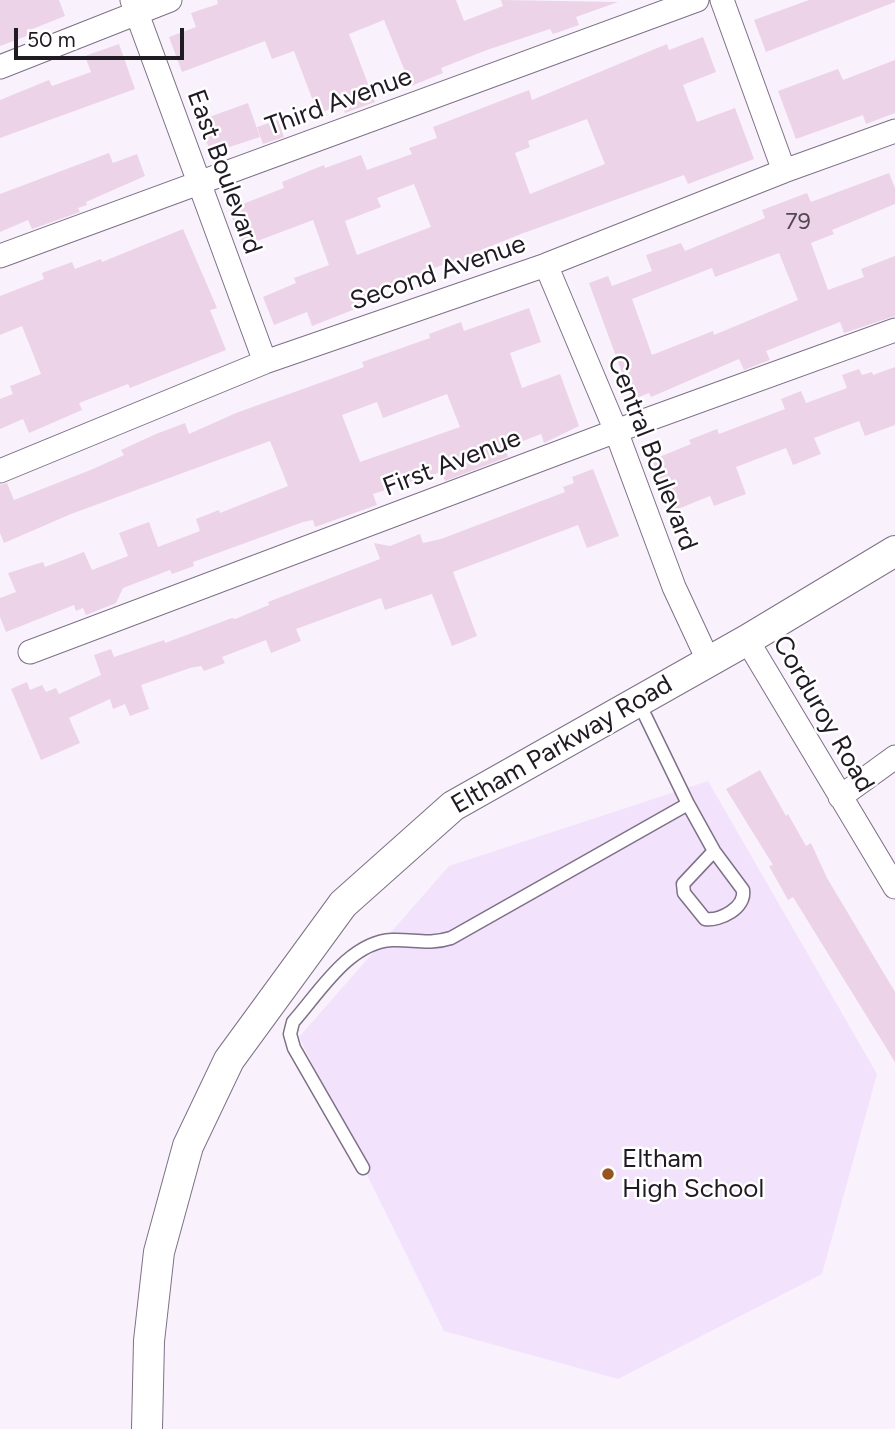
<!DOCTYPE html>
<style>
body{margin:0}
#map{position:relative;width:895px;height:1429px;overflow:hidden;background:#f9f2fd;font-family:Figtree,sans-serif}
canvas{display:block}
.scale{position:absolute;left:14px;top:28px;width:170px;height:32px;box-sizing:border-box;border:4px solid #201a23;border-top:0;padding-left:9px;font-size:21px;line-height:24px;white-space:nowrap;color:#201a23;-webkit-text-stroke:5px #fff;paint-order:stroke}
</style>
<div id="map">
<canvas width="895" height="1429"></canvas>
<div class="scale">50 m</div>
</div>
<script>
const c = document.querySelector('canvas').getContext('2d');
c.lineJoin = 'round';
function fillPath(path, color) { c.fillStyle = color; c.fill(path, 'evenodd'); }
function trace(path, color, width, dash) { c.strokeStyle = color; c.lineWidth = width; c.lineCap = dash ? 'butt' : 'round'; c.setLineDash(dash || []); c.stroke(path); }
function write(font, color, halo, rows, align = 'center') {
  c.font = font + ' Figtree,sans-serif'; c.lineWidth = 5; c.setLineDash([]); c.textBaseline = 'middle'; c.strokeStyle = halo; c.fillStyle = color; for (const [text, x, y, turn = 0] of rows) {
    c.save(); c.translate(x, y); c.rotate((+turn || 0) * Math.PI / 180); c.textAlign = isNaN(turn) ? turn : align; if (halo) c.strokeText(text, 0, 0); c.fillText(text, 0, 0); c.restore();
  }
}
fillPath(new Path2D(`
 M708 781 877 1074 822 1274 618 1379 444 1331 299 1037 449 866Z`), '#f2e2fc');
fillPath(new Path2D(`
 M0 0H59L65 16 30 30 32 34 0 46Z
 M217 0H456L464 21 503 6 501 0 618 2 576 17 579 25 553 34 550 29 487 50 441 68 443 73 411 86 384 20 349 34 375 102 345 113 342 104 318 114 294 51 272 59 265 41 182 72 169 37 196 27 191 13 218 4Z
 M809 0H895V2L766 52 754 20Z
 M703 37 716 72 683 85 697 122 735 108 754 159 688 184 684 175 521 234 476 252 479 260 448 271 445 264 399 281 370 293 373 302 312 326 307 312 274 325 263 297 296 283 294 278 329 265 313 220 244 246 231 215 235 207 284 188 282 182 324 165 325 168 361 155 367 170 412 154 409 148 437 138 433 127 529 90 532 100 667 44 669 50ZM587 119 605 164 530 194 515 153 530 147 528 141ZM414 184 431 227 357 255 345 221 381 207 377 198Z
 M119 44 135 89 0 138V100L49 80 52 86 91 72 85 56Z
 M895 60V113L866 124 863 115 796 139 778 91 838 69 843 80Z
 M248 103 260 137 211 153 198 121Z
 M278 120 284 137 263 144 257 127Z
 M109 153 113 163 137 154 145 176 86 202 87 205 78 208 80 212 32 229 28 220 0 232V194Z
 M889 173 895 188V204L832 230 834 234 811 243 828 290 864 277 861 269 895 256V316L844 333 840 322 766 351 770 360 744 370 739 359 651 397 649 393 632 400 589 283 608 276 612 286 652 271 646 255 681 243 685 251 765 218 762 210 807 193 811 202ZM779 253 798 300 714 335 713 331 652 355 632 299 712 268 715 277Z
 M183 229 217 308 210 310 226 350 130 388 128 384 79 403 82 410 29 433 23 419 0 429V399L13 394 10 386 41 374 22 326 0 335V296L44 279 42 273 72 262 75 269 101 259 102 262Z
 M529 308 541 342 510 353 522 388 560 374 579 426 544 443 541 434 505 448 508 457 445 481 441 472 373 494 377 505 315 527 313 520 303 522 193 562 194 566 172 574 170 570 123 588 116 603 86 615 83 608 76 611 74 605 6 632 0 617V598L16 592 8 573 43 562 45 567 84 552 92 570 128 556 119 533 149 522 158 547 200 531 196 519 219 510 220 513 288 486 270 441 71 514 4 543 0 533V485L7 483 14 500 93 469 124 455 121 450 156 434 185 423 189 434 236 413 364 367 362 362 430 338 429 334 461 322 464 331ZM447 394 460 427 360 462 342 415 377 402 383 418Z
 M895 367V425L865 436 859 421 814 438 821 454 793 465 786 448 736 467 746 494 714 506 710 496 673 511 652 460 691 444 689 440 717 429 719 434 785 409 781 399 801 391 806 403 847 388 842 375 859 369 862 375 872 372 873 375Z
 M593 469 619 536 587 548 578 525 453 572 477 636 452 646 432 594 385 610 381 598 296 629 301 641 271 653 266 640 222 657 225 663 204 671 201 666 190 668 141 685 149 709 130 716 125 704 113 709 110 699 69 718 80 743 41 760 11 689 27 682 30 690 42 685 46 692 56 688 59 694 101 675 94 655 111 649 114 657 164 640 165 643 232 618 235 619 269 605 268 602 380 559 374 543 390 546 420 534 423 543 441 539 565 492 563 487 574 483 572 477Z
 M760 770 786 816 788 814 806 846 811 843 827 878 895 992V1062L793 897 788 900 769 866 773 865 726 789Z`), '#ecd3e7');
const service = new Path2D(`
 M688 804 714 851 743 890C746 908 720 921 705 919L684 893 683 884 714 851
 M363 1168 294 1048 290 1034 293 1022C319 993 349 942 392 940 413 939 429 945 451 938L688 804 638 701`);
const minor = new Path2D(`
 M132 0 265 362
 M722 0 784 171
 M0 67 170 0
 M0 256 697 0
 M546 265 616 431 674 587 708 660
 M0 471 265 362 546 265 784 171 895 131
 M747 640 895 887
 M30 652 616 431 895 330
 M840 797 895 757`);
const tertiary = new Path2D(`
 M147 1429 149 1341 159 1252 188 1146 229 1060 343 904 453 806 747 640 895 551`);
trace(service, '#7e7087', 15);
trace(minor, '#7e7087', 25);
trace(tertiary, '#7e7087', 32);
trace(service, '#fff', 12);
trace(minor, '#fff', 23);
trace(tertiary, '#fff', 30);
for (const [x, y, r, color] of [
 [608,1174,7,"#955420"]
]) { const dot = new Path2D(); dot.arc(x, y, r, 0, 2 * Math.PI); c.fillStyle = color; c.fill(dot); trace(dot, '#fff', 2.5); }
write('23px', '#534854', null, [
 ["79",798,222]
]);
write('26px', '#201a23', '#fff', [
 ["Third Avenue",339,102,-20],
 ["East Boulevard",224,172,70],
 ["Second Avenue",438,273,-19],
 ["Central Boulevard",652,453,69],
 ["First Avenue",452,463,-21],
 ["Corduroy Road",823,714,60],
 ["Eltham Parkway Road",562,745,-30]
]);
write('26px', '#201a23', '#fff', [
 ["Eltham",622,1159],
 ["High School",622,1189]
], 'left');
</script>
